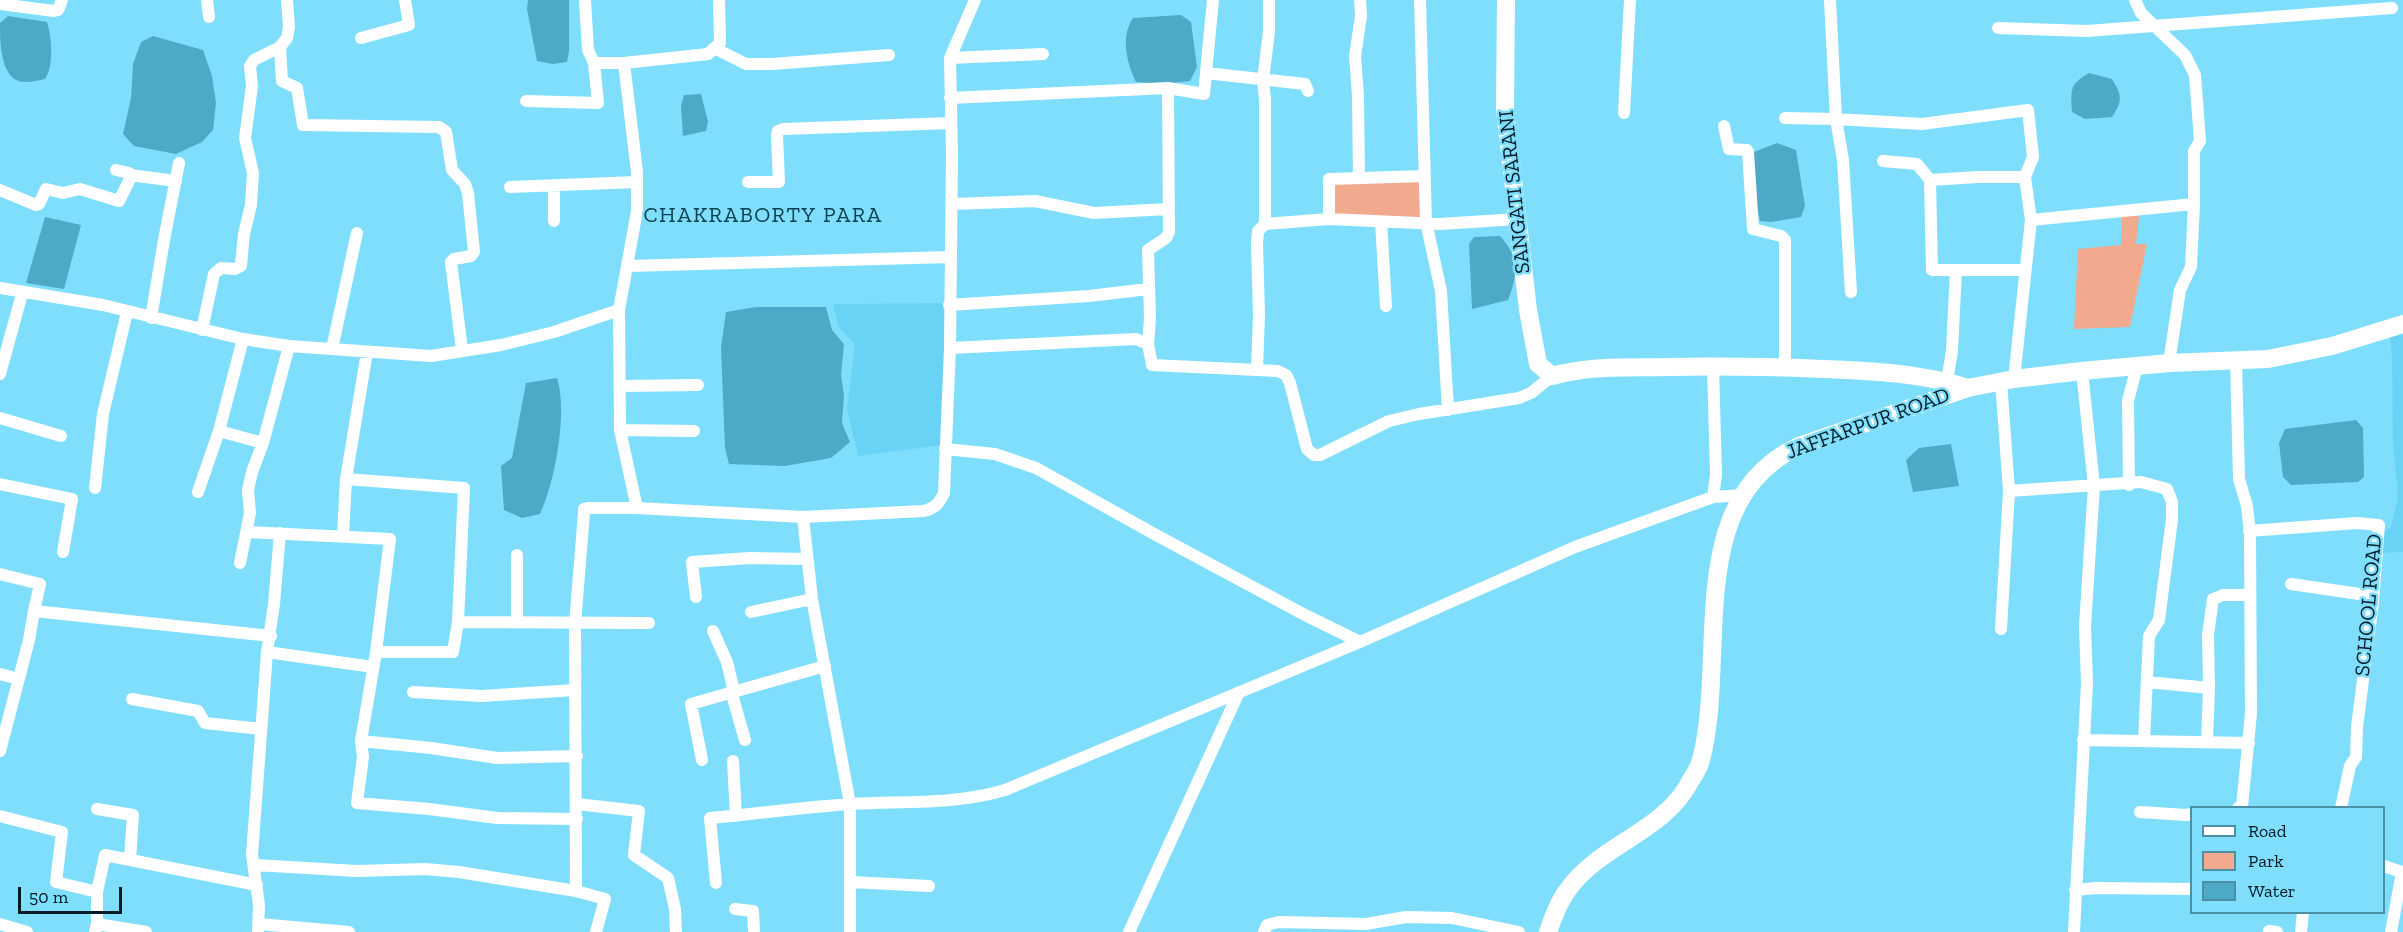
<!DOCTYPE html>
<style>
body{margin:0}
#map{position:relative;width:2403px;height:932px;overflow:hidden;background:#80defd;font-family:"Zilla Slab",serif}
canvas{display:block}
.legend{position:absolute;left:2190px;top:806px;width:195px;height:108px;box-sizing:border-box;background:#80defd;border:2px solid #4d90a6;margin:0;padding:8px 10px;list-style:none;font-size:18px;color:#001b24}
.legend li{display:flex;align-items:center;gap:12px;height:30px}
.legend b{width:30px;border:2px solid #4d90a6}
.scale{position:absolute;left:18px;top:887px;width:104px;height:27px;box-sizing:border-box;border:3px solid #001b24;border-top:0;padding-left:8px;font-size:18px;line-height:21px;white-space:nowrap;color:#001b24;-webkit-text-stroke:4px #80defd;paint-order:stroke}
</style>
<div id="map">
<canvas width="2403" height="932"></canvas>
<ul class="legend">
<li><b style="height:8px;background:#fff"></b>Road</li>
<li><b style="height:16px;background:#f2aa8e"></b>Park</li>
<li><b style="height:16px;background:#4da9c6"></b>Water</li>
</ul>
<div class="scale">50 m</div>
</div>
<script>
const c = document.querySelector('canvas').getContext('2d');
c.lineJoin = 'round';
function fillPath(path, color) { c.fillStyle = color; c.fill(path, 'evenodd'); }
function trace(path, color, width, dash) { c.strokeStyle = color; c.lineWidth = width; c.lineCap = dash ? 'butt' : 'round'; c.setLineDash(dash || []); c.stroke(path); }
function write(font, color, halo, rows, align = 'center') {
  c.font = font + ' "Zilla Slab",serif'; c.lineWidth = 5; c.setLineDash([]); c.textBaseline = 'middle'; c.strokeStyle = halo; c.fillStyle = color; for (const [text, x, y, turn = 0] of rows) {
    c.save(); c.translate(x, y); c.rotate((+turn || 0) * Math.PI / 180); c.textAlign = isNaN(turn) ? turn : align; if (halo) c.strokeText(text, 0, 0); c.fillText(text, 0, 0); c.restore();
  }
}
fillPath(new Path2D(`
 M944 303 946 340 942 445 858 456 847 409 855 345 838 326 833 304Z
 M2403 330V552L2383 553 2381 532 2391 527 2398 496 2393 445 2392 359 2390 334Z`), '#69d3f6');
fillPath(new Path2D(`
 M1422 181 1424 218H1330L1333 182Z
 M2122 216H2139L2136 244H2147L2130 327 2074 329 2078 249 2121 245Z`), '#f2aa8e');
fillPath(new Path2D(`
 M528 0H569V51L567 62 553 64 537 61 527 9Z
 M1181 15 1191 22 1197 67 1190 81 1161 84 1136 82C1127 63 1120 37 1133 18Z
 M8 16 47 22C52 37 54 67 45 79 39 80 32 82 26 82 0 83 0 42 0 23Z
 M153 36 203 50 212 76 216 103 213 130 202 142 176 154 134 146 123 134 131 98 133 64 141 42Z
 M2089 73 2112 79C2122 95 2123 101 2112 117L2085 119 2072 112C2071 89 2069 85 2089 73Z
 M701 94 708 122 706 131 683 136 681 106 684 95Z
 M1777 143 1796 150 1805 206 1801 217 1771 222 1760 221 1754 193V152Z
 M45 217 81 225 64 289 26 283Z
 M1500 236C1520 258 1518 274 1508 300L1472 309 1469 244 1474 237Z
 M756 307H826L832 330 844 344 841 375 844 396 842 423 850 442 831 458 785 466 729 464 725 448 721 348 726 312Z
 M557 378C568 412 555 482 540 514L522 518 504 510 501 466 512 458 526 383Z
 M2356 420 2363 428 2364 477 2358 482 2291 485 2283 477 2279 443 2285 429Z
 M1951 444 1959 486 1913 492 1906 460 1919 448Z`), '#4da9c6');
trace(new Path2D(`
 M207 0 209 17
 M585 0 588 50 594 63H624
 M719 0 720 43 708 54 624 63 637 172V211L619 310 620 430 637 508 803 517
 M1420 0 1426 222 1441 291 1448 410
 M1830 0 1836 119 1843 160 1851 292
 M2135 0 2141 13 2185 55 2195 75 2200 141 2194 151V204L2191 267 2180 290 2169 363
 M0 4 54 11 58 10 62 0
 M1998 28 2087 31 2392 8
 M361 38 409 25 405 0
 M280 47 282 81 297 88 303 125 439 127 446 132 452 170 465 184 468 193 474 252 471 256 454 259 451 262 462 350
 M714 48 746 64H772L889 55
 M950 58 1043 54
 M1206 73 1305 84 1308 91
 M950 98 1168 88 1204 94 1213 0
 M526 101 598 103 594 63
 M1624 113 1630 0
 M1785 118 1836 119 1922 124 2028 110 2033 157 2025 177 2031 220 2014 379
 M1724 126 1729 149 1747 150 1748 152 1753 229 1781 236 1785 240V367
 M1883 161 1917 164 1930 180 1932 270H2025
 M130 175 176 181
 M1425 176 1329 179V219L1440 224 1518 219
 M1359 178 1358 96 1355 56 1361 16 1360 0
 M1930 180 1978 177H2025
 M748 182H779L777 135 778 131 783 129 951 123
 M510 187 637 182
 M0 190 36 205 39 204 46 189 63 193 80 189 119 201 131 177 129 173 116 170
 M952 204 1035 201 1094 213 1168 209
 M2031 220 2194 204
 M554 221V185
 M1381 222 1386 306
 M1265 224 1329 219
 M628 266 950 257
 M0 288 103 305 243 339 289 346 431 356 501 345 554 332 619 310
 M949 305 1089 296 1148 289
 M151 318 164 240 179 163
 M202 330 214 274 221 268 235 269 241 266 244 234 251 205 253 173 245 138 252 86 250 66 254 60 280 47 287 38 289 27 287 0
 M1148 344 1150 318 1148 250 1166 238 1169 232 1168 88
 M950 348 1136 339 1148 344 1152 365 1278 371 1286 375 1290 383 1307 449 1314 455H1320L1389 421 1419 414 1519 398 1531 393 1552 376
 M332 349 357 233
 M2236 361 2239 479 2247 506 2250 534 2251 713 2242 807 2238 808
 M1713 366 1716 475 1713 497
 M1257 370 1259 314 1257 244 1258 231 1265 224V100L1263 80 1269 31V0
 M0 374 22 294
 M1947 381 1952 351 1956 270
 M2001 381 2009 491 2001 629
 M622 386 698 385
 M0 418 61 436
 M620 430 694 431
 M219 431 263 443
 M945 449 995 454 1036 468 1156 535 1305 615 1360 642
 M346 479 464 488 458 622 453 652H376
 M0 484 72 499 63 552
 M2129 485 2128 401 2137 366
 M95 488 103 414 127 312
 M2009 491 2141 482 2167 489 2172 502V519L2159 620 2149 636 2144 740
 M198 492 219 431 243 339
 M2249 531 2357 523 2379 525 2373 602 2357 727 2356 757 2350 766 2341 808
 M247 532 390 539 376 652 361 741 363 757 357 803 429 809 497 818 577 819
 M343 536 346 479 367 352
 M517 555V622
 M240 563 250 513 248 490 252 472 263 443 289 346
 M0 574 40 584 34 611 271 636
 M2291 584 2373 596
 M696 597 692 562 750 558 807 559
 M751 612 812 599
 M458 622 649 623
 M713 631 727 662 733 687 731 691 745 740
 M267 652 373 667
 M0 674 19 679
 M2147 682 2209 688 2207 741
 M2209 688 2208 635 2213 599 2223 595H2250
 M413 692 481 696 575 690
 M132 699 198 711 205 723 261 729
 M2083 740 2249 743
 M361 741 431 748 497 758 577 756
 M0 751 29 640 34 611
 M702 760 691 704 825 666
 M733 761 736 816
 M577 804 639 811 634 855 668 878 675 909 676 932
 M97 809 133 815 130 860
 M2140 812 2186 815 2192 814
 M0 816 62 832 56 882 97 892
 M255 865 357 871 425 869 459 872 576 891 605 899 596 932
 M2384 866 2402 872 2391 932
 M851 882 929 886
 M716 883 710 818C757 814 804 807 851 804 903 801 955 805 1005 790L1360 642 1575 547 1713 497 1743 495
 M2075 890 2096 888 2192 889
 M576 891 575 624 584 513V509L588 508H637
 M735 909 753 911 754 932
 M0 924 27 932
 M97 924 146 932
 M259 924 349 932
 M2269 931 2277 932
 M95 932 97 924V892L105 855 257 885
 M258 932 259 905 252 855 267 652 274 604 280 533
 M850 932V804L812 599 803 517 924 511C935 508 939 504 944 493L950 348 952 154 950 58 975 0
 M1129 932 1239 692
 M1264 932 1267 925 1279 922 1366 924 1406 917 1452 918 1519 932
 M2074 932 2087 683 2085 626 2094 486 2082 371
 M2301 932 2303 912`), '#fff', 12);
trace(new Path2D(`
 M1506 0 1505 110 1528 310 1538 364 1552 376C1591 365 1629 368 1669 367 1721 366 1772 367 1824 369 1872 371 1921 373 1968 388
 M1548 932C1553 918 1558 903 1567 891 1599 844 1664 833 1691 780 1695 774 1699 767 1701 760 1728 657 1682 500 1799 446L1968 388 2014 379 2082 371 2169 363 2268 359 2332 346 2403 324`), '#fff', 18);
write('21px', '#001b24', '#80defd', [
 ["SANGATI SARANI",1515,192,-96],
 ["JAFFARPUR ROAD",1868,424,-20],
 ["SCHOOL ROAD",2369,605,-85]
]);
c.letterSpacing = '1.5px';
write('22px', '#094150', '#80defd', [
 ["CHAKRABORTY PARA",763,216]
]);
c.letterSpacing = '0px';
</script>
